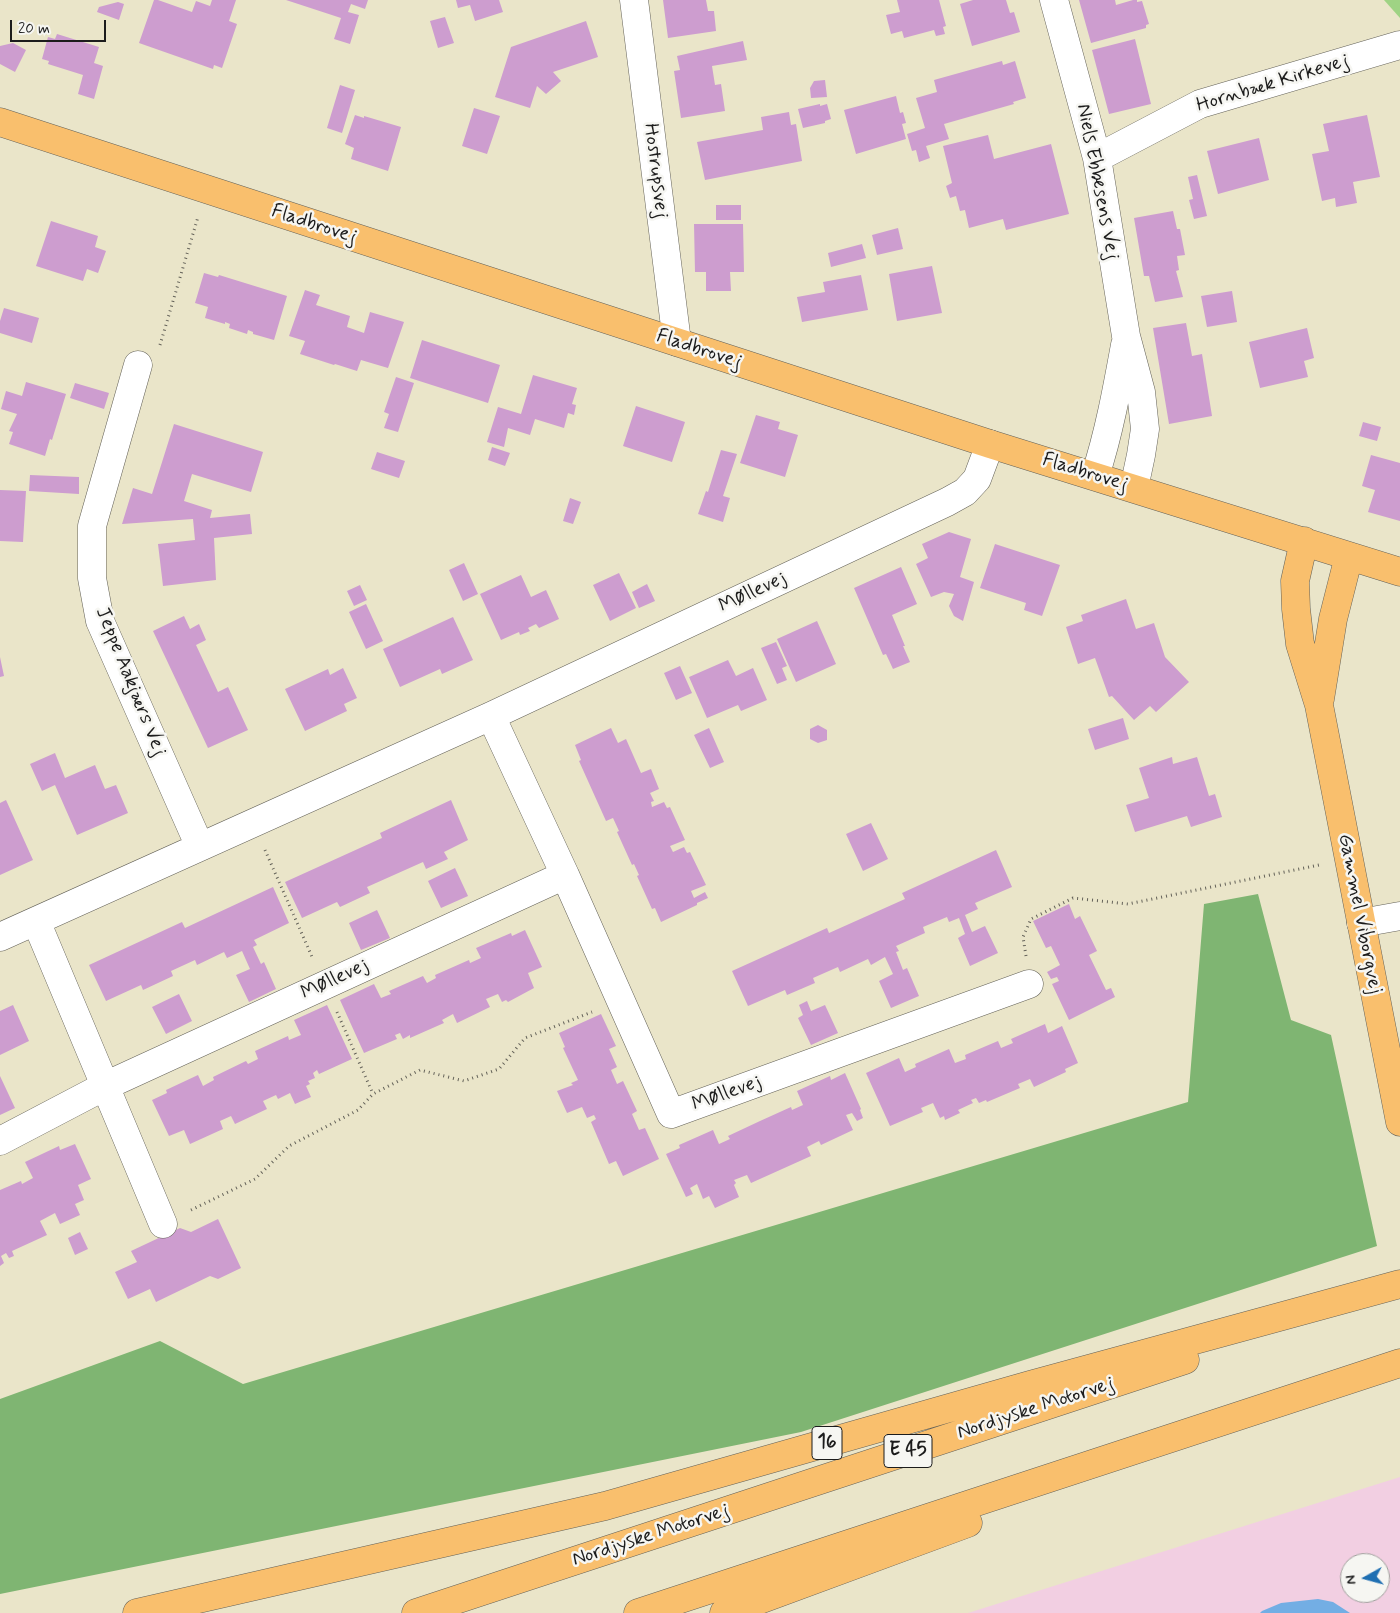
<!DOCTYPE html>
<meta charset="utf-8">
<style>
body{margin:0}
#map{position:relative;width:1400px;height:1613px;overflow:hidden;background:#eae5c9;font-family:Mynerve,sans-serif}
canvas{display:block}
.north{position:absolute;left:1340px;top:1553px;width:50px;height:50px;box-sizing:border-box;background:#f6f6f2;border:1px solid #9f9f9c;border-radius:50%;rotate:263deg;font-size:14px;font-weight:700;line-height:20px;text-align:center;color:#1c1c1c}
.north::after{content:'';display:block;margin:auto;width:18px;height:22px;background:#1f6fb2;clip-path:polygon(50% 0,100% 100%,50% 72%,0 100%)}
.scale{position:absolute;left:10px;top:20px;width:96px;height:22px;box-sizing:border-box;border:2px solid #1c1c1c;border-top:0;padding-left:6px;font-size:15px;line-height:18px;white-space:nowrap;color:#1c1c1c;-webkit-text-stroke:4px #f6f6f2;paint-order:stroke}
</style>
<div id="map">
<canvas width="1400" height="1613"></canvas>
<div class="north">N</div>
<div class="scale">20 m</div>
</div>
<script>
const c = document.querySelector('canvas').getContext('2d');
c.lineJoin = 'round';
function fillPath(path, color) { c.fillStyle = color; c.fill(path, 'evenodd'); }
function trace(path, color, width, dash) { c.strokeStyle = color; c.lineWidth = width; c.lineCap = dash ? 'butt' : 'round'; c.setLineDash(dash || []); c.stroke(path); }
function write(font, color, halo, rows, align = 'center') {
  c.font = font + ' Mynerve,sans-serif'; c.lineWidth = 5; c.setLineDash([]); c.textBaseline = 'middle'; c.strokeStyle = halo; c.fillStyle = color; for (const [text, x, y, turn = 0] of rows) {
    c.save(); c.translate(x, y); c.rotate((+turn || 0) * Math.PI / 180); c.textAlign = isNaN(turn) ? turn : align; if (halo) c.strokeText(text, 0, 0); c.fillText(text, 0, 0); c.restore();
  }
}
fillPath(new Path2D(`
 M1400 1477V1613H968ZM1350 1563H1380V1593H1350Z`), '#f2cfe2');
fillPath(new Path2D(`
 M1384 0H1400V18Z`), '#9fd384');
fillPath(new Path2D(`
 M1258 894 1291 1020 1331 1035 1377 1246 801 1432 0 1594V1399L160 1341 243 1384 1188 1102 1204 904Z`), '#7fb572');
fillPath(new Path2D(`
 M1318 1599 1333 1602 1350 1613H1260L1262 1611 1281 1603Z`), '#73aee4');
fillPath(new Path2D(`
 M154 0H158L192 12 196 1 210 6 212 0H236L229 21 237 24 222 68 214 65 213 69 139 43Z
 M286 0H368L365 9 351 4 348 12 359 15 350 44 334 39 341 18Z
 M456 0H499L503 12 475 21 470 5 458 8Z
 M663 0H706L708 11H714L716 31 668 38Z
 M897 0H939L946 26 943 27 945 34 936 36 934 30 904 38 902 31 891 34 886 15 900 12Z
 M973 0H1006L1010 13 1014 12 1020 32 972 46 960 4Z
 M1079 0H1115L1116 5 1133 0H1137V2L1142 1 1149 24 1146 25V28L1091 43Z
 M118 2 124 4 119 20 97 12 99 7Z
 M445 17 454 43 438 48 430 21Z
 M586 21 598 57 553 72 561 81 546 94 537 86 530 108 495 97 511 47Z
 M57 34 99 47 94 63 103 66 94 99 78 94 83 75 48 64 49 61 42 59 48 37 55 39Z
 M1135 39 1151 104 1109 114 1092 50Z
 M743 41 747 60 712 66 715 85 721 84 725 111 681 118 674 71 680 70 677 56Z
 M13 43 26 50 15 72 0 64V46Z
 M1002 61 1003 65 1015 61 1026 98 1013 102 1014 104 944 124 949 139 926 146 930 158 919 162 916 150 912 151 907 134 925 128 916 98 937 92 934 80Z
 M825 80 827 97 811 98 810 88 814 81Z
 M340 85 355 90 342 133 327 128Z
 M896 96 900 113 903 112 906 123 902 124 906 139 856 154 844 110Z
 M820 104V106L827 104 831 119 825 121V123L803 128 798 109Z
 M474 108 500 116 487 154 462 146Z
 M789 112 791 125 796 124 802 161 705 180 697 142 763 130 761 117Z
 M355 115 364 118V116L401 127 388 171 351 159 354 148 345 144Z
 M1367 115 1380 177 1353 182 1357 203 1336 207 1335 198 1322 201 1312 154 1329 151 1323 124Z
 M988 135 994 159 1051 144 1069 214 1006 230 1003 219 969 228 965 210 960 211 956 196 950 198 946 186 952 183 943 146Z
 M1259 138 1269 180 1218 194 1207 151Z
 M1197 175 1207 216 1194 219 1189 200 1193 199 1188 177Z
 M716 205H741V220H716Z
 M1173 211 1177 229H1180L1185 255 1177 256 1179 270 1176 271 1183 297 1155 302 1149 276H1144L1134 218Z
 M51 221 98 236 95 247 106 251 98 273 87 269 83 281 36 266Z
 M694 224H743L744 272H730L731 291H706V272H695Z
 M898 228 903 249 877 255 872 235Z
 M862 244 866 258 831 267 828 253Z
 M932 266 942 313 897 321 889 274Z
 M204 273 218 277 219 275 287 296 274 340 253 334V332L248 330 247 334 229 328 230 324 225 322V324L205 318 208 307 195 303Z
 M861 275 868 310 802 322 797 297 825 292 823 282Z
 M305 290 320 295 316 305 350 316 347 327 364 333 370 312 404 322 388 368 361 360 357 371 335 364 334 365 300 354 305 341 289 336Z
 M1232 291 1237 322 1207 327 1201 296Z
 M4 308 39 318 32 343 0 333V321Z
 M1186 323 1192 356 1202 354 1212 416 1169 424 1153 328Z
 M1307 328 1314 358 1304 361 1308 377 1260 388 1249 342Z
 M422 340 500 365 488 403 410 378Z
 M533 375 577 388 572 404 576 405 574 415 568 413 564 428 535 419 530 435 508 428 504 447 487 442 498 407 521 414Z
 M396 377 414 383 398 432 384 428 389 414 384 412Z
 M26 382 66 394 52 440 50 439 45 456 9 444 13 432 9 431 17 414 1 409 6 391 22 396Z
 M75 383 109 393 104 409 70 398Z
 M636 406 685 422 672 462 623 446Z
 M756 415 780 422 778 429 798 435 785 477 740 463Z
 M1363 422 1381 427 1377 441 1359 436Z
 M174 424 263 452 251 492 192 474 184 501 212 510 210 518 250 514 252 534 214 538 216 580 163 586 158 544 195 540 193 519 122 524 133 488 152 494Z
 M492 447 510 453 505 466 488 460Z
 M721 450 737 454 723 496 730 498 723 522 698 514 706 491 708 492Z
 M377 452 405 461 399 478 371 469Z
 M1371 455 1400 463V521L1368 512 1375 490 1362 486Z
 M30 475 79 477V494L29 491Z
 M0 490 26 491 23 542 0 541Z
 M570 498 581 502 573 524 563 521Z
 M949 532 971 539 960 577 974 582 963 621 954 616 949 606 954 594 944 592 931 597 916 564 928 558 922 544Z
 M995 544 1060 565 1042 616 1024 610 1026 603 980 588Z
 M464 563 478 594 463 601 449 570Z
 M901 567 917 604 892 615 905 646H903L910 662 893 669 886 654 883 655 854 588Z
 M619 573 636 608 610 621 593 585Z
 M521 575 531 597 546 590 559 619 539 628 536 624 528 628 530 631 520 635 519 632 501 640 480 594Z
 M647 584 655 601 639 608 632 592Z
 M360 585 367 600 354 606 347 591Z
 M1126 599 1136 629 1154 623 1165 657 1189 682 1156 712 1150 706 1134 720 1112 696 1109 697 1095 658 1078 664 1066 627 1083 621 1081 615Z
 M366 604 383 641 366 649 349 612Z
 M184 616 190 629 199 624 206 640 196 645 218 692 228 687 248 730 208 748 153 631Z
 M453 617 473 660 442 674 440 669 400 687 383 649Z
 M817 621 836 664 796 682 777 639Z
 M776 642 787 666 782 668 787 680 777 684 761 648Z
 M0 657 4 676 0 677Z
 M728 660 736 676 753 668 767 700 741 711 738 705 707 718 689 677Z
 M680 666 692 693 676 700 664 673Z
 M343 668 357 698 344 704 347 711 305 731 285 689 328 669 330 675Z
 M1123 718 1129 739 1095 750 1088 729Z
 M818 725 827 730V740L818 743 810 739V729Z
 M611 728 618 743 626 739 641 773 651 769 659 789 650 793 654 801 651 802 652 807 664 802 667 808 670 807 685 840 670 846 673 852 684 847 687 853 690 852 706 885 691 891 694 898 705 892 708 898 697 903V905L661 922 655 908 652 909 637 876 639 875 634 864 632 865 617 832 619 831 613 818 606 821 579 761 581 760 575 745Z
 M709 728 724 762 710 768 694 735Z
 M55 753 65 778 95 765 105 789 116 785 128 813 77 835 55 785 42 791 30 764Z
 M1172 757 1173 764 1197 757 1209 796 1215 794 1222 817 1191 827 1187 816 1135 832 1126 805 1149 798 1139 768Z
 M6 800 33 860 0 875V803Z
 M451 800 468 840 444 852 448 859 426 869 423 862 367 887 370 893 340 907 337 902 302 918 285 882 382 838 380 833Z
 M871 823 888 859 863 871 846 834Z
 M996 850 1012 887 975 903 978 909 965 915 972 932 985 926 998 953 970 966 958 938 965 934 959 918 949 922 947 917 923 927 925 933 896 946 899 951 896 952 903 970 907 968 919 996 891 1008 879 981 893 974 885 957 871 965 868 959 840 972 838 967 813 978 815 983 787 995 785 990 748 1006 732 971 827 928 829 933 905 899 902 893Z
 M455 868 468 896 441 908 428 881Z
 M273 887 289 923 254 940 257 945 253 947 261 964 264 962 276 989 249 1002 236 975 250 969 242 951 227 958 224 952 197 965 195 960 171 971 173 976 143 990 141 985 106 1001 89 965 182 922 185 928Z
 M1069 904 1075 919 1080 916 1097 951 1089 955 1106 990 1111 988 1115 997 1069 1020 1052 984 1059 981 1057 977 1051 979 1047 972 1060 965 1051 946 1046 948 1033 921Z
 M377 910 390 938 361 950 349 923Z
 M525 930 542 967 528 973 534 988 508 1002 506 1000 502 1002 498 994 486 999 490 1007 457 1023 453 1014 442 1020 444 1023 410 1038V1035L403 1039 400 1033 395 1035 397 1039 364 1053 340 1000 374 984 381 998 391 994 389 991 423 976 427 983 436 978 435 975 469 960 470 963 481 958 476 948 511 933 512 936Z
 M179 994 192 1021 166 1034 152 1007Z
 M807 1001 811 1011 825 1005 838 1033 811 1045 798 1018 803 1015 799 1005Z
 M13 1005 29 1041 0 1055V1011Z
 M327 1005 352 1059 319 1074 317 1070 313 1073 315 1078 308 1081 310 1084 306 1086 311 1097 295 1104 290 1093 278 1099 276 1095 263 1101 267 1109 235 1124 231 1116 220 1121 223 1129 190 1144 184 1130 169 1136 152 1100 167 1093 166 1090 198 1075 203 1086 214 1080 213 1077 246 1061 248 1064 258 1059 255 1051 288 1036 289 1040 301 1035 294 1020Z
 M601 1014 616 1046 609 1049 617 1067 611 1070 617 1084 623 1081 637 1111 632 1114 639 1130 645 1128 659 1159 623 1176 616 1161 609 1164 591 1122 596 1119 594 1115 587 1118 582 1107 567 1113 557 1091 573 1085 571 1083 578 1080 563 1048 565 1047 559 1033Z
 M1045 1024 1048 1033 1062 1026 1078 1063 1065 1069 1066 1072 1034 1087 1030 1079 1018 1084 1020 1088 987 1102 986 1100 979 1103 976 1098 971 1100 973 1103 958 1110 960 1113 945 1120 944 1116 940 1118 933 1103 921 1108 923 1112 890 1126 866 1073 899 1058 905 1072 916 1067 915 1064 949 1049 955 1063 966 1059 965 1055 998 1041 1001 1048 1013 1043 1011 1039Z
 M845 1073 861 1109 860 1110 863 1118 857 1121 852 1113 846 1115 853 1130 821 1145 819 1141 807 1147 811 1156 751 1183 747 1175 734 1180 736 1183 734 1185 739 1197 715 1208 709 1196 703 1199 697 1184 690 1188 693 1194 686 1197 666 1154 680 1148 679 1145 713 1130 719 1144 730 1139 728 1136 760 1121 791 1107 792 1110 803 1105 797 1091 830 1076 831 1080Z
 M0 1076 15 1108 0 1115Z
 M75 1144 91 1179 78 1185 84 1200 75 1204 80 1215 60 1224 55 1213 40 1221 47 1235 12 1251 14 1256 9 1258 6 1253 1 1256 4 1263 0 1266V1190L21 1181 22 1184 33 1178 25 1162 59 1146 60 1150Z
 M218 1219 241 1268 218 1279 210 1276 156 1302 150 1289 128 1299 115 1272 137 1262 131 1251 180 1228 191 1232Z
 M80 1232 88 1249 75 1255 68 1238Z`), '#cd9dcf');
const minor = new Path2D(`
 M634 0 677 342
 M1054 0 1097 158 1126 336 1141 392 1145 429 1141 455 1134 488
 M1097 158 1200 104 1400 45
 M138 365 92 526V578L100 621 200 847
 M1095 476C1109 433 1117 389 1125 345
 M491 716 565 875
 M36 921 163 1224
 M1361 923 1400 916
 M0 937 491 716 947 502 965 492 977 479 990 444
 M0 1141 105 1086 565 875 671 1114 1029 984`);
const major = new Path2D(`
 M0 122 990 444 1400 572
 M1304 541 1295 581 1296 609 1300 644 1319 705 1400 1122
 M1320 699 1333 619 1349 556`);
const highway = new Path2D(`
 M137 1613 605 1506 1030 1385 1400 1284
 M416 1613 1185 1360
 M638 1613 1400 1363
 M724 1613 968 1523`);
trace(minor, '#646259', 29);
trace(major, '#646259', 29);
trace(highway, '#646259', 29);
trace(new Path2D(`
 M160 345 198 217
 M265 850 313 959
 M1026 956 1023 937 1031 919 1073 898 1128 904 1319 865
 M337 1012 373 1094
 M191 1210 255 1179 289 1146 358 1110 373 1094 420 1070 464 1081 499 1069 525 1038 592 1012`), '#646259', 3, [1, 4]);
trace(minor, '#fff', 28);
trace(major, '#f9bf6d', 28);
trace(highway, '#f9bf6d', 28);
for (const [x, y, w] of [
 [827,1443,30],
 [908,1451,48]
]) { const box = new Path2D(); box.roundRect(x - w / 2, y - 16.5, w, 33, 4); c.fillStyle = '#f6f6f2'; c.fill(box); trace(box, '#1c1c1c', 1); }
write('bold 19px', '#1c1c1c', null, [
 ["16",827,1443],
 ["E 45",908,1451]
]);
write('20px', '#1c1c1c', '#f6f6f2', [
 ["Hornbæk Kirkevej",1273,84,-17],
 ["Hostrupsvej",655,171,83],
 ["Niels Ebbesens Vej",1097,182,79],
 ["Fladbrovej",314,225,18],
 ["Fladbrovej",699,350,18],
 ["Fladbrovej",1085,473,17],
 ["Møllevej",753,593,-25],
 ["Jeppe Aakjærs Vej",130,682,68],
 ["Gammel Viborgvej",1359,914,79],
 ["Møllevej",335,980,-25],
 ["Møllevej",727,1094,-20],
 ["Nordjyske Motorvej",1036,1409,-18],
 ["Nordjyske Motorvej",651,1536,-18]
]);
</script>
